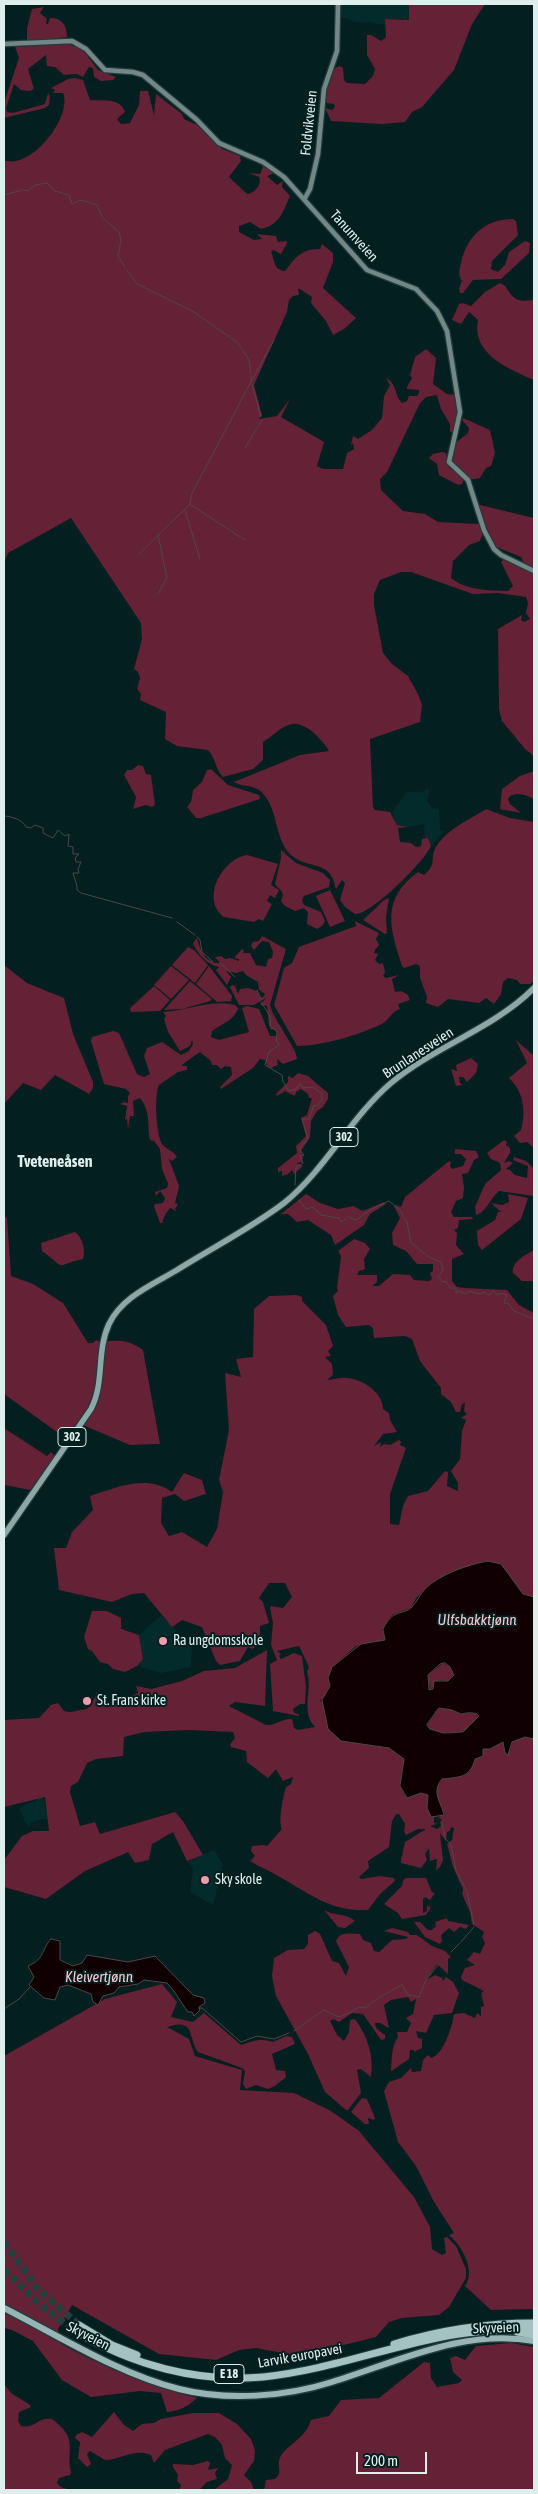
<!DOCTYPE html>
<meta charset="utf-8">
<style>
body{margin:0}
#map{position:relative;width:538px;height:2494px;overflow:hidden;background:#041f1f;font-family:"Asap Condensed",sans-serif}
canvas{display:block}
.frame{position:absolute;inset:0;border:5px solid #deeeed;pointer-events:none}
.scale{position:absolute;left:356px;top:2452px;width:71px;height:22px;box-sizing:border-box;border:2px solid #deeeed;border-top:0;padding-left:6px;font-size:15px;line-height:18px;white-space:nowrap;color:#deeeed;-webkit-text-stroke:4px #041f1f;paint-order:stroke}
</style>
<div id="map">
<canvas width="538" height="2494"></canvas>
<div class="frame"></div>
<div class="scale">200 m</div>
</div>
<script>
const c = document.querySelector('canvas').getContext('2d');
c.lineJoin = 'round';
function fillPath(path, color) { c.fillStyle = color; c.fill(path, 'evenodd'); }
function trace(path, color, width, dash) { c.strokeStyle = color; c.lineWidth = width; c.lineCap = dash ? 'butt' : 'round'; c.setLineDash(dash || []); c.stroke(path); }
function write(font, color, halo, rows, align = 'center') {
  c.font = font + ' "Asap Condensed",sans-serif'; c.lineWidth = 4; c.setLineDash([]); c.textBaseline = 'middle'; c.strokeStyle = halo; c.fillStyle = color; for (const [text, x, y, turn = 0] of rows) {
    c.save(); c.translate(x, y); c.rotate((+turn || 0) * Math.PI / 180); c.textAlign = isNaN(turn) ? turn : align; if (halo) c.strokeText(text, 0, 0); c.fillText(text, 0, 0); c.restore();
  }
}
fillPath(new Path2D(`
 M339 4H409V20L385 19V25L368 22H355L339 16Z
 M427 788 430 792 427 800 432 808 439 809 440 830 444 831 431 846 429 839 425 838 424 824 408 827 397 825 392 813 406 793 417 791 422 793Z
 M161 1615 192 1647 191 1667 161 1673 137 1666 143 1658 139 1635Z
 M43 1797 48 1819 38 1820 30 1823 31 1826H27L19 1808Z
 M214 1850 223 1864 213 1905 190 1892 193 1868 187 1861Z`), '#042b2b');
fillPath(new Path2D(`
 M409 4H485L472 24 454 70 422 107 412 112 405 122 382 124 331 121 325 108 332 110 335 107 334 104 327 103 325 100 327 86 335 68 340 66 343 68 344 80 347 83 365 84 373 76 375 69 367 55V35H371L381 41 386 37 385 19 409 20Z
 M44 7 40 13 47 19 46 24H48L50 18C62 18 67 25 67 37L27 42V28L32 9Z
 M65 43 82 49 98 70 116 77 113 80 101 81 94 77 93 68 89 67 83 77 77 74 64 75 55 67 47 66 46 55 28 69 34 89 30 91 21 90 14 84 6 108 7 112 13 113 45 104 48 93 50 97 49 105 45 108 4 118V103L19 58 15 47Z
 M75 78 83 80 90 100C103 101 120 97 125 112L117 119 121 124 130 123 139 105 140 91H148L154 115 156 94 182 114 184 119 197 125 222 149 240 156 241 161 229 177 247 194C255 193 262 185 259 177L249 173 260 174 263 167 257 161 275 173 267 176 277 185 283 181 282 187 290 196C282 214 280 224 261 229L250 222 239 226V232L254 240 262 239 257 234 276 236 278 242 287 241V243L281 254 273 250 271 252C275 260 273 270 285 271 295 257 303 248 320 249L322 244 333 253V262L323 288 356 318 344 329 333 335 326 321 311 303 312 297 298 288 299 295 293 296 289 300 287 312 254 385 262 415 259 419 277 416 290 399 281 417 324 442 317 466 323 469H343L347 453 354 449 353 443 351 445 353 436 358 439 372 430 382 418 384 396 390 385 386 378C397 383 394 395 402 403L407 401 409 396H417L419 393V390L407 389V387L412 378 410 375 415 357 426 349 436 358 433 384 447 394 455 395 458 415 453 434 450 431V424L441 409 437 395 426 397 420 403 387 472 380 479 381 490 403 511 425 514 438 522 480 524 483 534 480 541 469 545 453 561 451 578C468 591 488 590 508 591L513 586 501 562 504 559 534 574V756L525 749 502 721 499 709 498 629 522 615 521 620 524 622 530 619 526 613 528 603 526 597 498 593 473 594 411 572H401L380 580 374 594V605L383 653 392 664 408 676 418 694 422 705 420 722 370 739 373 807 375 810 390 812 397 825 408 827 398 828 400 842 411 843 416 847 421 846 422 839 428 838 431 846C424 862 371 915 355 914L345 907 340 900 345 883 342 880 336 889C330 858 310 871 291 855 273 838 279 805 259 790 252 785 242 787 234 782L300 755 329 751C323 741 307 722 292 724 282 725 271 738 263 742V760L253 769 223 777C215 769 215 756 208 750L177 746 165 739 166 712 140 700 141 694 137 689 140 678 138 672 134 669 142 639 141 623 71 518 8 553 4 563V160C30 171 73 117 63 93H53L55 90 51 88 68 79Z
 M513 219 516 221 518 235 492 261 491 269 498 272 505 265 509 252 525 241 530 243 529 253 501 279 473 280 463 293H460L459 288 462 281C458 276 459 270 461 263 467 236 485 219 513 219Z
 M500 283 505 286C514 300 517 302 534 300V380C509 369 471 354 478 320L469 312 461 324 452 320 459 304 463 303 471 306 485 292Z
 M463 418 490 430 495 453 491 466 486 468 480 478 470 480 452 463 454 444 468 433 469 428 462 420Z
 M442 452 446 453 449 467 464 479 462 484 458 485 439 475 437 464 429 458 433 454Z
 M480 505 534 518V569L524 563 521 557 494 546 478 506Z
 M138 765 143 766 146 774 151 775 155 805 152 807 146 805 133 809 136 797 124 775 127 770H132Z
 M211 769 228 785 259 795 260 799 201 818H196L187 807 191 802 193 790 202 782 207 770Z
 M534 771V799C525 795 520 792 510 796L508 799 510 804 521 813 500 809 502 789 520 776Z
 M486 809 510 818 534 822V981L530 984H520L517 980 508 978 503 982 501 994 494 1004 486 998 479 1003 448 999 438 1007 426 1003 427 997 420 978V966L416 964 404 968 402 966C390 928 380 900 418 872L424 875C438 864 429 858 436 847 448 828 468 821 486 809Z
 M281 850 296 863 323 873 330 880 329 887 304 896 302 900 304 905 321 912 325 921 322 926 317 929 307 924 308 912 304 908 295 911 285 906 281 901C286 890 279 891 275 884L281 858Z
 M247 855 278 864 271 885 279 890 275 898 270 895 267 901 272 904 263 921 259 919 254 922 224 917C200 899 222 859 247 855Z
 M330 890 345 921 330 927 316 896Z
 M389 898 386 917 387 933 385 934 363 920 384 900Z
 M355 921 379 933 376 939 379 945 375 950 374 953 378 954 375 960 379 964 383 963 385 972 383 976 386 978 399 975 392 979 395 992 401 991 408 995 410 1000 398 1004 400 1009C392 1011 389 1020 382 1024 359 1035 322 1046 297 1046L274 1005 284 968 292 963 299 947 356 926Z
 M262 936 286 949 270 1005C273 1019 298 1050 297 1059L283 1064 277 1059 278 1065 271 1068 268 1067 265 1060 260 1059 253 1068 221 1089 220 1087 232 1075 231 1067 225 1066 221 1069 217 1065H212L211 1061 200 1052 183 1064 182 1066H187V1070L178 1072 159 1085C154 1094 156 1135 162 1144 167 1150 174 1151 177 1157L172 1161 169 1159 179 1186 175 1203 178 1204 175 1209 177 1212 171 1208C165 1212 164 1218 162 1223H160L154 1206 155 1204 163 1203 165 1198 160 1191 156 1196 155 1192 167 1188 168 1184 162 1169 160 1149 154 1141 150 1140C147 1125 151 1112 140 1098L133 1101 135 1129 134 1116H130L128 1129 127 1119 125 1120 127 1106 120 1104 124 1102 128 1103V1096L130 1093 126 1089 104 1084 91 1041 92 1037 113 1031 119 1033 137 1074 144 1077 150 1074 144 1056 147 1048 162 1042 181 1055 189 1051 193 1044 192 1040 190 1046 180 1051 168 1032 164 1019 166 1016 163 1012C187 1011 211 999 235 1005L238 1008C236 1019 222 1024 212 1031L211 1037 219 1040 249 1032 242 1008 247 1006 259 1009 270 1036H276L277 1032 269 1026 267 1006 260 1005 266 998 254 1005H239L230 987 232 985 235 986 238 994 240 989 248 988 257 991 260 998 263 997 265 994 259 990 258 982 246 975 243 971 236 973 226 971 231 977 227 985 216 970 219 967C207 965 197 953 193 943L197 938C199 945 203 964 220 963L215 957 221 956 225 959 230 958 239 961V959L234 958 242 949 244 950 243 953H250L256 965 266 967 268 959 272 958 273 952 269 942 262 941 254 950 251 946 253 942 259 941Z
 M188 947 194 950 208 965 195 983 172 965Z
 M4 965 27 983 64 998 73 1034 93 1082V1088L89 1094 55 1075 41 1090 23 1083 4 1104Z
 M171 966 189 980 171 999 154 985Z
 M209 966 232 996 231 1001 217 1002 196 984Z
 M190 981 212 999 210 1001 182 1009 164 1010Z
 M154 986 170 1000 160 1011 131 1012 130 1008Z
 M516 1040 534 1056V1148L527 1142 520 1143 514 1136 521 1130C526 1112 524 1092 509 1078L527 1063Z
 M471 1058 478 1064 476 1073 467 1082 463 1077H459L460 1083 463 1085 456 1086 451 1069 457 1071 456 1065Z
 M298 1073 308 1076 328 1093V1099L323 1107 317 1111 311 1121 310 1137 301 1151 303 1158 302 1162 297 1163 303 1166 294 1174 292 1170 288 1174 282 1176V1171L278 1172V1168L297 1153 296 1146 306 1136 301 1118 307 1115 312 1098H309L308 1094 301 1089 296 1092 295 1096 285 1091 277 1096 276 1094 288 1082V1076L293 1078Z
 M504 1140 507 1142 506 1145 510 1148V1153L504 1163 509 1161 513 1163 506 1169 510 1170 515 1175 527 1178 528 1166 513 1160 514 1157 526 1161 534 1169V1196L499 1191C490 1198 487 1212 476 1215L475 1207 485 1184 501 1170 500 1163 491 1159 487 1153Z
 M455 1149 476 1151 479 1157 474 1160 468 1173 462 1174 464 1187 463 1198 456 1201 451 1212 454 1217H472L473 1219 459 1220 458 1228 454 1230 457 1233 456 1245 464 1254 452 1259V1281L457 1287 464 1288 507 1290 519 1305 534 1313V1597L523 1594 501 1564 485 1561 432 1583 416 1598 411 1608 392 1615 382 1630 386 1638 384 1641 356 1646 332 1667 328 1692 320 1701 323 1702 329 1729 341 1741 389 1748 404 1759 400 1786 405 1796 421 1793 428 1795 427 1808 431 1817H434V1823L437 1824 430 1826 437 1829 441 1826 440 1822 442 1820 438 1817 444 1815C442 1802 430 1793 442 1779L469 1772 475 1759 482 1757 483 1749H490L503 1742 504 1749 510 1751 512 1742 525 1737 534 1739V2309L491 2310 465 2286C476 2270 462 2246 449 2235L454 2233 434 2202 416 2166 398 2142 384 2091 389 2082 401 2078 411 2068 412 2072 421 2071 423 2060 428 2055 431 2058C444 2054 452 2027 454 2014L464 2013 475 2018 477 2013 481 2016V2007L484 2006 481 1993 484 1991 462 1980 461 1977 465 1968 475 1965 467 1960 474 1952 480 1954 485 1943 482 1937 484 1932 472 1924 470 1912 462 1894 463 1889 453 1867 447 1844 452 1840 454 1828 451 1827 450 1831 447 1832 446 1841 440 1833 443 1860 440 1867 436 1870 437 1859 430 1861 429 1848 425 1854 427 1860 421 1868 401 1863V1860L405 1842 426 1829H418L406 1835 404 1832 405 1824 399 1814H396L392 1821 389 1847 368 1861 369 1868 359 1877 361 1879 380 1876 394 1878 395 1881 380 1894 368 1910C330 1912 309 1893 278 1876 269 1870 259 1867 250 1861L255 1856 251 1851 252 1846 264 1845 267 1846 282 1829C278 1821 283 1797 286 1787L291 1784 293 1777 283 1781 276 1769 268 1778 247 1762 246 1751 231 1747 230 1744 235 1738 233 1732 189 1730 144 1732 124 1737 123 1756 96 1759 87 1763 78 1782 71 1786 70 1792 80 1826 95 1822 100 1834 175 1812 183 1821 203 1855 187 1861 173 1832 152 1844 149 1860 135 1863 128 1852 85 1871 46 1899 4 1887V1860L22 1836 33 1831H49L45 1797 4 1807V1720L39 1718 51 1705 58 1703 64 1711 70 1712 86 1709 91 1706 97 1692 107 1707 138 1693 136 1686 151 1689 182 1681 204 1671 235 1668 267 1650 265 1706 235 1702 229 1706 266 1725C275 1726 282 1718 292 1719L294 1728 298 1730 315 1727C300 1711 313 1690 307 1672L309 1667 299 1646 277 1651 281 1654 279 1656 281 1659 294 1653 302 1656 306 1687 305 1704H300L293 1709 294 1713 299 1714V1716L273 1711 270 1664 277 1660 271 1645 273 1623 270 1608 271 1606 283 1608 292 1597 285 1583H269L259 1598 263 1602 269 1623 260 1626V1644L252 1649 248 1647 240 1661 220 1665 216 1661 202 1627 182 1620 172 1627 144 1593 132 1594 112 1602 59 1590 54 1548H66L72 1532 93 1510 90 1496C118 1487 147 1474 172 1492L184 1473 202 1480 206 1494 184 1501 175 1494 162 1498 161 1523 169 1536 182 1532 207 1547 217 1529 223 1492 219 1480 229 1430 225 1373 241 1377 236 1359 253 1357 254 1309 269 1296 297 1295 302 1297V1301L326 1325 333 1346 328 1351 331 1356 325 1357 332 1364 333 1375 327 1380C334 1380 340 1377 347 1378 362 1379 383 1392 383 1409L389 1413 390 1420 397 1432 383 1434 374 1446 381 1442 380 1447 384 1444 390 1445 399 1440 401 1442 400 1445 406 1448 390 1494V1524L399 1525 403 1506 408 1496 428 1491 445 1471 448 1472 447 1486 458 1491V1483L451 1471 460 1459 462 1431 466 1420 461 1418 467 1414 464 1411 465 1403 462 1404 460 1412H456L451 1402 441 1394V1388L420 1361 412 1339 405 1336 374 1338 373 1328 369 1325 346 1327 338 1315 333 1296 338 1291 337 1288 341 1256 338 1251 354 1239 365 1243 370 1249 364 1259 365 1269 359 1271 357 1275H377V1282L372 1286H379L393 1274 410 1275 414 1280 429 1281 432 1279 430 1273 433 1271V1264H417L406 1251 393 1245 392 1233 400 1218 394 1206 395 1205 401 1207 405 1197 449 1161 451 1162 450 1166 452 1169 463 1166 466 1159 461 1154H455Z
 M306 1194 320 1203 338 1209 353 1206 363 1211 384 1202 386 1204 370 1214 364 1225 335 1245 331 1235 308 1220 297 1222 288 1214H281Z
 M508 1194 528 1198 521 1219 482 1250 478 1245 477 1231 495 1220 498 1212H501L491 1203 502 1205 509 1202Z
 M4 1216 7 1218 11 1276 33 1284 63 1303 88 1343H93L96 1340 100 1342C118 1340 128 1339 143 1350L160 1444 130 1445 78 1423 61 1445 58 1441 61 1435 4 1394Z
 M75 1232C82 1237 86 1250 83 1259 52 1266 69 1271 42 1251L41 1243Z
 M534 1250V1281H522L513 1273C511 1262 525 1255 534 1250Z
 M4 1428 47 1456 51 1452 55 1457 30 1490 5 1485Z
 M92 1611H107L121 1618V1629L139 1635 143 1659 137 1666 125 1672 113 1669 108 1664 100 1662 92 1651 88 1649 84 1637Z
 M443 1663 450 1667 454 1674 448 1681 439 1680 430 1690 428 1675Z
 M439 1708 452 1710 460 1714 474 1713 479 1717 463 1732 443 1733 429 1729 427 1725Z
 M406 1878H426L432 1892 435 1893 430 1900 425 1897 423 1899V1913L427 1911V1906L431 1907 426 1915 402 1919 398 1913 384 1904 402 1886 403 1880Z
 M324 1910C334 1916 346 1913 355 1921L345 1928 338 1927Z
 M447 1918 448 1921 469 1925 466 1929 460 1927 454 1932 449 1928 441 1935 442 1941 440 1944 425 1937 414 1922H420L428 1930H432L436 1926 435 1922Z
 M392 1928 408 1932 410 1935H417L432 1946 445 1951 451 1957 448 1959V1974L437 1964 426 1980 422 1992 426 1980 435 1975 442 1978 443 1981 446 1977 453 1982 459 1993 452 2013 434 2015 426 2033 416 2031 418 2038 422 2039V2048L414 2052V2050H410L409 2059 393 2070 391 2071C392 2059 391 2047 398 2037L397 2032H407L411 2023 406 2018 413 2014 416 1999 411 2002 408 1997 391 2000 384 2005 389 2028 380 2023H375L376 2028 385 2035V2039L381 2040 363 2014 352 2013 339 2022 333 2019 330 2021 337 2035 344 2041 349 2032 350 2020 355 2019C368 2037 374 2056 371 2077L361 2069 357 2070 361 2093 348 2110H346L325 2092 308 2054 276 1996 272 1976 274 1958 288 1950 304 1949 308 1944V1935L315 1931 320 1934 332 1961 339 1963 346 1976 349 1967 336 1941C340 1931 351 1934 360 1934L363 1940 371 1943 374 1951 379 1952 392 1940 406 1939 408 1937 384 1931Z
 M162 1984 177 2002 171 2017 193 2022 204 2013 241 2045C254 2041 259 2038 273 2042L286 2036 292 2037 295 2044 272 2054 276 2070 285 2071 286 2077 275 2086 268 2089 256 2085 246 2089 243 2084 245 2071 242 2068 198 2052C188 2039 196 2017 167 2027L189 2039 195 2056 242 2070 240 2090 294 2093 331 2111 359 2131 414 2197 430 2227 432 2249 442 2255 446 2253 444 2238 447 2237 456 2246 466 2269V2278L449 2307 439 2315 402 2318 389 2322 376 2337 299 2356 256 2348 239 2350 216 2360 159 2354 72 2305 58 2329 61 2344C108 2369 145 2384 197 2398 188 2406 180 2411 167 2412L161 2393 140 2391 91 2397 62 2380 33 2341 12 2330 4 2328V2056L105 1999Z
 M362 2098 367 2099 375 2118 374 2120 368 2118 369 2124H365L367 2126 351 2112Z
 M511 2343 534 2347V2490H264L266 2480 275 2479 279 2474C280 2470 278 2466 279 2461 282 2446 305 2441 311 2420L329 2416 341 2400 379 2398 424 2362 430 2363 431 2378 437 2387 459 2383 462 2380 453 2372 450 2358 456 2356 465 2360 476 2346Z
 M4 2384 11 2393 30 2405 31 2407 19 2412 18 2421 21 2426C32 2429 37 2420 46 2419 53 2418 55 2421 59 2425 77 2441 66 2452 71 2472L70 2475 59 2478 57 2483 61 2487 70 2490H4Z
 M114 2412 124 2425 133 2431 142 2424 154 2423 161 2419 193 2413H219L237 2424 251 2439 255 2450 254 2461 244 2475 251 2482 254 2490H214L228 2479 232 2465 225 2458 222 2445 215 2437 208 2434 165 2450 154 2463 151 2455C135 2448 121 2460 105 2460L90 2451 87 2454 91 2464 87 2467 78 2458 80 2442 75 2438 76 2435 82 2432 92 2437Z
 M208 2461 210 2463 208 2470 218 2468 215 2473 217 2479 207 2482 199 2490H179L181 2485 177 2481 178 2475 173 2467V2464L193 2465Z`), '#652136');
const water = new Path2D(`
 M488 1561 501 1564 523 1594 534 1597V1739L525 1737 512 1742 508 1755 505 1753 503 1742 490 1749H483V1756L475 1759C470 1778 460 1777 442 1779 431 1792 441 1802 444 1815L431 1817 427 1808 428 1795 421 1793 407 1798 400 1786 404 1759 389 1748 341 1741 328 1729 322 1700 330 1686 328 1678 332 1667 361 1644 385 1640 383 1629C393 1608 403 1616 412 1607 417 1602 420 1594 425 1589 440 1574 467 1565 488 1561ZM445 1663 450 1667 454 1675 448 1681H434L433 1689 429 1690 428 1675 440 1664ZM439 1708 452 1710 461 1714C467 1713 474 1711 479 1716L463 1732 443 1733 430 1729 427 1725Z
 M51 1939 60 1941V1960L73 1966 82 1963 87 1955 128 1962 155 1956 193 1995 204 1998 205 2003 199 2007 200 2010 194 2016 192 2012H188C181 2003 176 1992 167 1983L144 1980 138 1984 119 1987 114 1993 103 1996 98 2005 93 2002 91 1994 68 1985 60 1987 55 2000 44 1998 29 1985 34 1977 28 1966C45 1959 41 1950 51 1939Z`);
fillPath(water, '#100003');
trace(water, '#4e4749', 1);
trace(new Path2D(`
 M24 190 28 191 35 185 47 183 55 191 69 195 72 204 81 200 97 205 102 217 119 232 121 240 118 256 125 267
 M4 195 22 190
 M127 270 137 284 194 312 238 343 249 360 251 374
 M251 382 274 340
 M252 384 261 417
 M240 402 251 382V376
 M245 448 262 420
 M191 505 245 540
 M185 510 200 559
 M158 535 167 578 158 594
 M138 555 190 504 192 493 240 403
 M4 816C10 816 24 820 26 827L31 828 35 825 43 828V833L53 838 58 830 65 836 69 834 68 846 73 847V854H79L75 858 76 862H81L78 869 79 873H73L77 886V890L81 893 172 918
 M177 922 195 935
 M197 937 200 940 202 952 213 962
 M220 963 235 977
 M257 990 261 999
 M261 1002 270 1016 271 1029 274 1028 277 1032 276 1040 279 1045 269 1052 265 1065 282 1075 283 1082 289 1091 296 1089 300 1083 303 1088 313 1087 322 1094V1101L317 1106 314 1105 309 1119H302L308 1139 299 1149 304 1155 300 1156 303 1163 296 1167 295 1185
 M299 1200 306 1209 313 1207 321 1215 339 1218 341 1222 346 1219
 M348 1217 356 1220 372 1209 389 1201 401 1211 403 1216
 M404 1218 407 1222 411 1243 429 1257 441 1262 443 1270 438 1277 443 1282 446 1281 450 1288H456V1293L459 1291 465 1294 470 1291 479 1294 486 1292
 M487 1294 490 1295 493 1291 498 1295 502 1293 507 1295 504 1303 509 1304 514 1311 534 1319
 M442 1822 445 1838 451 1845 456 1870 467 1892 474 1924
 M461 1942 474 1927
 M451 1952 460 1943
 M199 2008H202L241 2042 257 2036 274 2039 289 2033
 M4 2009 19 1999 31 1986
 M294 2031 324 2010 339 2017 351 2012 359 2007 366 2008C368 2003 396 1988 402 1985L408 1995 419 1997 426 1980 438 1965`), '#4e4749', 1);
trace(new Path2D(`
 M4 2242 37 2288 79 2325
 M4 2269 40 2305 75 2331`), '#253e3e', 7, [7, 3.5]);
const secondary = new Path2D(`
 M4 44 72 41 86 49 105 70 133 72 143 75 197 120 219 143 263 162 284 177 367 270 416 289 437 311 447 331 460 412 449 462 468 480 484 530 494 549 501 555 534 571
 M305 198 310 189 318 154 324 89 337 51 338 4`);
const primary = new Path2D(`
 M4 1535 91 1409C105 1382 96 1352 109 1324 122 1297 152 1285 177 1270 212 1248 251 1228 284 1203 326 1169 350 1118 391 1083 435 1046 493 1029 534 988`);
const trunk = new Path2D(`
 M4 2308C59 2336 119 2374 179 2389 227 2401 285 2397 332 2382 397 2362 465 2328 534 2341`);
const motorway = new Path2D(`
 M79 2325 112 2345 137 2355
 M75 2331C132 2365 197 2383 263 2377 322 2371 379 2350 437 2338 469 2331 501 2329 534 2328
 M517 2332 534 2335
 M394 2344C440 2330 486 2323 534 2323`);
trace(secondary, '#233c3c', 7);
trace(primary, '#233c3c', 8);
trace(trunk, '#233c3c', 9);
trace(motorway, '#233c3c', 9);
trace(secondary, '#748787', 4.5);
trace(primary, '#8da6a6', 5.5);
trace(trunk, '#98b4b4', 6);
trace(motorway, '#a4c2c2', 7);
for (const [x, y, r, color] of [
 [163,1641,5,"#f29aae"],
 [87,1701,5,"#f29aae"],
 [205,1880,5,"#f29aae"]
]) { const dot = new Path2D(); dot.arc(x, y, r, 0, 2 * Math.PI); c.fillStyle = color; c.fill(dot); trace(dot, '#041f1f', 2); }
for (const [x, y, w] of [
 [344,1137,28],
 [72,1437,28],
 [229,2374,30]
]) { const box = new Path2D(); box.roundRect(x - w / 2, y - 9.5, w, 19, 4); c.fillStyle = '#041f1f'; c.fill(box); trace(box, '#deeeed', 1); }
write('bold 12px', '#deeeed', null, [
 ["302",344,1137],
 ["302",72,1437],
 ["E 18",229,2374]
]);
write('14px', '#deeeed', '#041f1f', [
 ["Foldvikveien",309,123,-84],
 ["Tanumveien",354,236,48],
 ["Brunlanesveien",418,1053,-33],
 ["Skyveien",496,2328,-2],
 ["Skyveien",88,2336,27],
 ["Larvik europavei",300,2356,-10]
]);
write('14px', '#deeeed', '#041f1f', [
 ["Ra ungdomsskole",173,1641],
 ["St. Frans kirke",97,1701],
 ["Sky skole",215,1880]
], 'left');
write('italic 15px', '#fcc8d2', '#041f1f', [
 ["Ulfsbakktjønn",477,1620],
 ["Kleivertjønn",99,1977]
]);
write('bold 16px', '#deeeed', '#041f1f', [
 ["Tveteneåsen",55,1162]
]);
</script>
